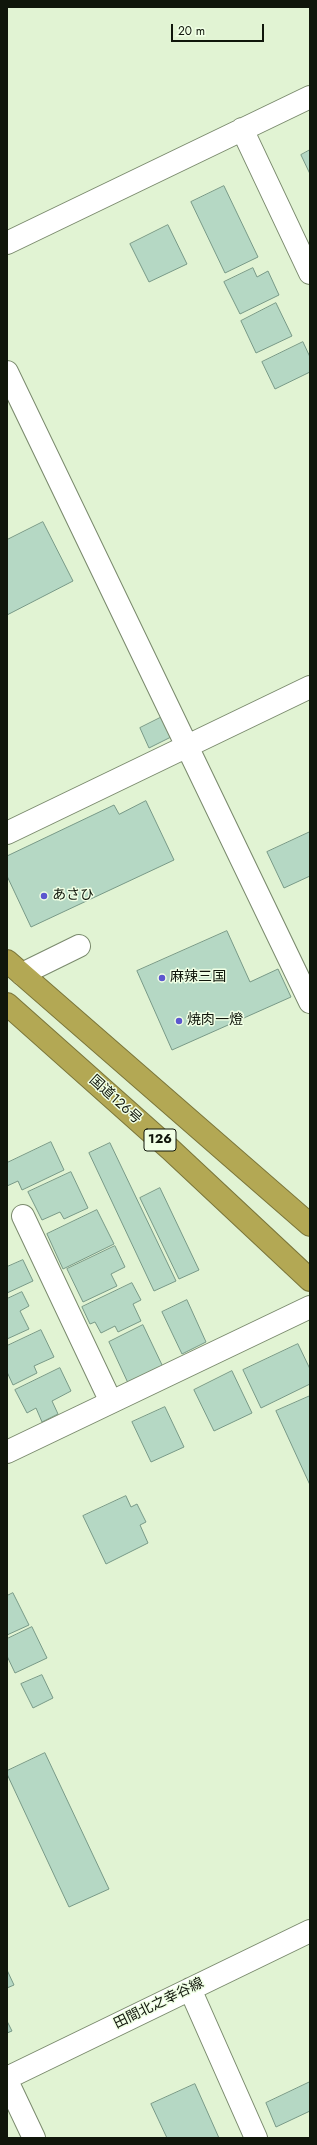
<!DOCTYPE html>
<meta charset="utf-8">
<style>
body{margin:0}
#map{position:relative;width:317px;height:2145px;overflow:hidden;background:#e1f3d3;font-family:Jost,sans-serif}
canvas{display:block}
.frame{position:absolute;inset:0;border:8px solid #10160b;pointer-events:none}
.scale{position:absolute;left:171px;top:24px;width:93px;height:18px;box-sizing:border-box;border:2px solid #10160b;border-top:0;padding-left:5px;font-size:12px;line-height:14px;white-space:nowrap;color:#10160b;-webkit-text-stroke:3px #f0ffe5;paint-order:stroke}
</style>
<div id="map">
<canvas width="317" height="2145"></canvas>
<div class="frame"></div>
<div class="scale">20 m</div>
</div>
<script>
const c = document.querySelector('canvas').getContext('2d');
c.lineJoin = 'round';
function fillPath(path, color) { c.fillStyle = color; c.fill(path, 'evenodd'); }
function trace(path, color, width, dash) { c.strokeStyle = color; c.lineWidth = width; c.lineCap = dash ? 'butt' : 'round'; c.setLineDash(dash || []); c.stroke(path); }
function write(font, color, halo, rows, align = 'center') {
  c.font = font + ' Jost,"Noto Sans JP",sans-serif'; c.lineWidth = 3; c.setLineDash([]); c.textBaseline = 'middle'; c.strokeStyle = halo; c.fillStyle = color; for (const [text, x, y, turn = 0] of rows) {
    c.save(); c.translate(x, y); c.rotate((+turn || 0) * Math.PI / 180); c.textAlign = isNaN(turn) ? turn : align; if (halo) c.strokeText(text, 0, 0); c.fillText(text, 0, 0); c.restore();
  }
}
const building = new Path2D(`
 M310 150V174L301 155Z
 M224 186 258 257 225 273 191 202Z
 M168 225 187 264 149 282 130 244Z
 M253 268 257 277 268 271 279 295 240 314 224 282Z
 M276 303 292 336 256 353 241 321Z
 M303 342 310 357V372L275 389 262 362Z
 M43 522 73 581 7 615V540Z
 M162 717 171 737 149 748 140 728Z
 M146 801 174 860 31 927 7 876V856L114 805 119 814Z
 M310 832V876L284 888 267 852Z
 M227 931 250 982 278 969 291 997 172 1050 137 971Z
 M51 1142 64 1170 22 1190 18 1181 7 1186V1163Z
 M110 1143 176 1281 154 1291 89 1153Z
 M71 1172 88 1208 64 1219 60 1212 42 1220 28 1192Z
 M160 1188 199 1270 179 1279 140 1198Z
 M97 1210 114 1244 63 1269 47 1234Z
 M115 1246 125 1267 111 1274 117 1286 83 1302 67 1269Z
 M23 1260 33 1281 7 1293V1267Z
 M132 1283 141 1300 133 1304 141 1321 118 1332 115 1326 101 1333 95 1322 90 1324 82 1307Z
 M22 1292 29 1306 20 1311 29 1329 7 1339V1299Z
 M187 1300 206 1342 182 1354 162 1312Z
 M143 1325 163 1367 128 1383 109 1342Z
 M41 1330 54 1357 34 1366 37 1373 13 1385 7 1372V1346Z
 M298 1344 310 1369V1384L261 1408 243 1370Z
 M60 1368 71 1391 52 1401 58 1414 42 1422 36 1408 27 1413 15 1390Z
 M232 1371 252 1413 214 1431 194 1390Z
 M310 1396V1485L276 1411Z
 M165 1407 184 1447 151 1462 132 1422Z
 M126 1496 131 1507 137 1504 146 1522 140 1525 148 1543 106 1564 83 1516Z
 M13 1593 29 1625 7 1635V1596Z
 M32 1627 47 1658 15 1673 7 1656V1639Z
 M42 1675 53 1698 33 1708 21 1684Z
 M45 1753 109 1889 69 1907 7 1774V1771Z
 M7 1970 14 1985 7 1988Z
 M7 2021 12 2031 7 2033Z
 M310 2082V2111L276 2127 266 2103Z
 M195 2084 219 2138H167L151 2104Z`);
fillPath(building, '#b5d8c4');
trace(building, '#789987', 1);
const minor = new Path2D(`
 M242 129 310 273
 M7 243 310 97
 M7 372 310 1002
 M7 833 310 687
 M22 974 79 946
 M23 1216 111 1402
 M7 1452 310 1307
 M190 1989 256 2138
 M7 2078 310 1931
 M7 2081 34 2138`);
const highway = new Path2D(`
 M7 961 310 1225
 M7 1004 170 1149 310 1280`);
trace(minor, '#7a8a6d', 24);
trace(highway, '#7a753a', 24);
trace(minor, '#fff', 22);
trace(highway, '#b3a854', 22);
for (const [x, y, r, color] of [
 [44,896,4,"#5c57cf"],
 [162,978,4,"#5c57cf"],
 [179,1021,4,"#5c57cf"]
]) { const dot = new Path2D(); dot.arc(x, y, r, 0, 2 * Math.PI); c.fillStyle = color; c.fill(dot); trace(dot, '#f0ffe5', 1.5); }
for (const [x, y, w] of [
 [160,1140,32]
]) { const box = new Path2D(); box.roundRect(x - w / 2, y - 11, w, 22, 3); c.fillStyle = '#f0ffe5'; c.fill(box); trace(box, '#10160b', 1); }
write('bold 13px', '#10160b', null, [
 ["126",160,1140]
]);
write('14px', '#10160b', '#f0ffe5', [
 ["あさひ",52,896],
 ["麻辣三国",170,978],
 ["焼肉一燈",187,1021]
], 'left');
write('14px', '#10160b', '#f0ffe5', [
 ["国道126号",115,1100,42],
 ["田間北之幸谷線",159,2004,-26]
]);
</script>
